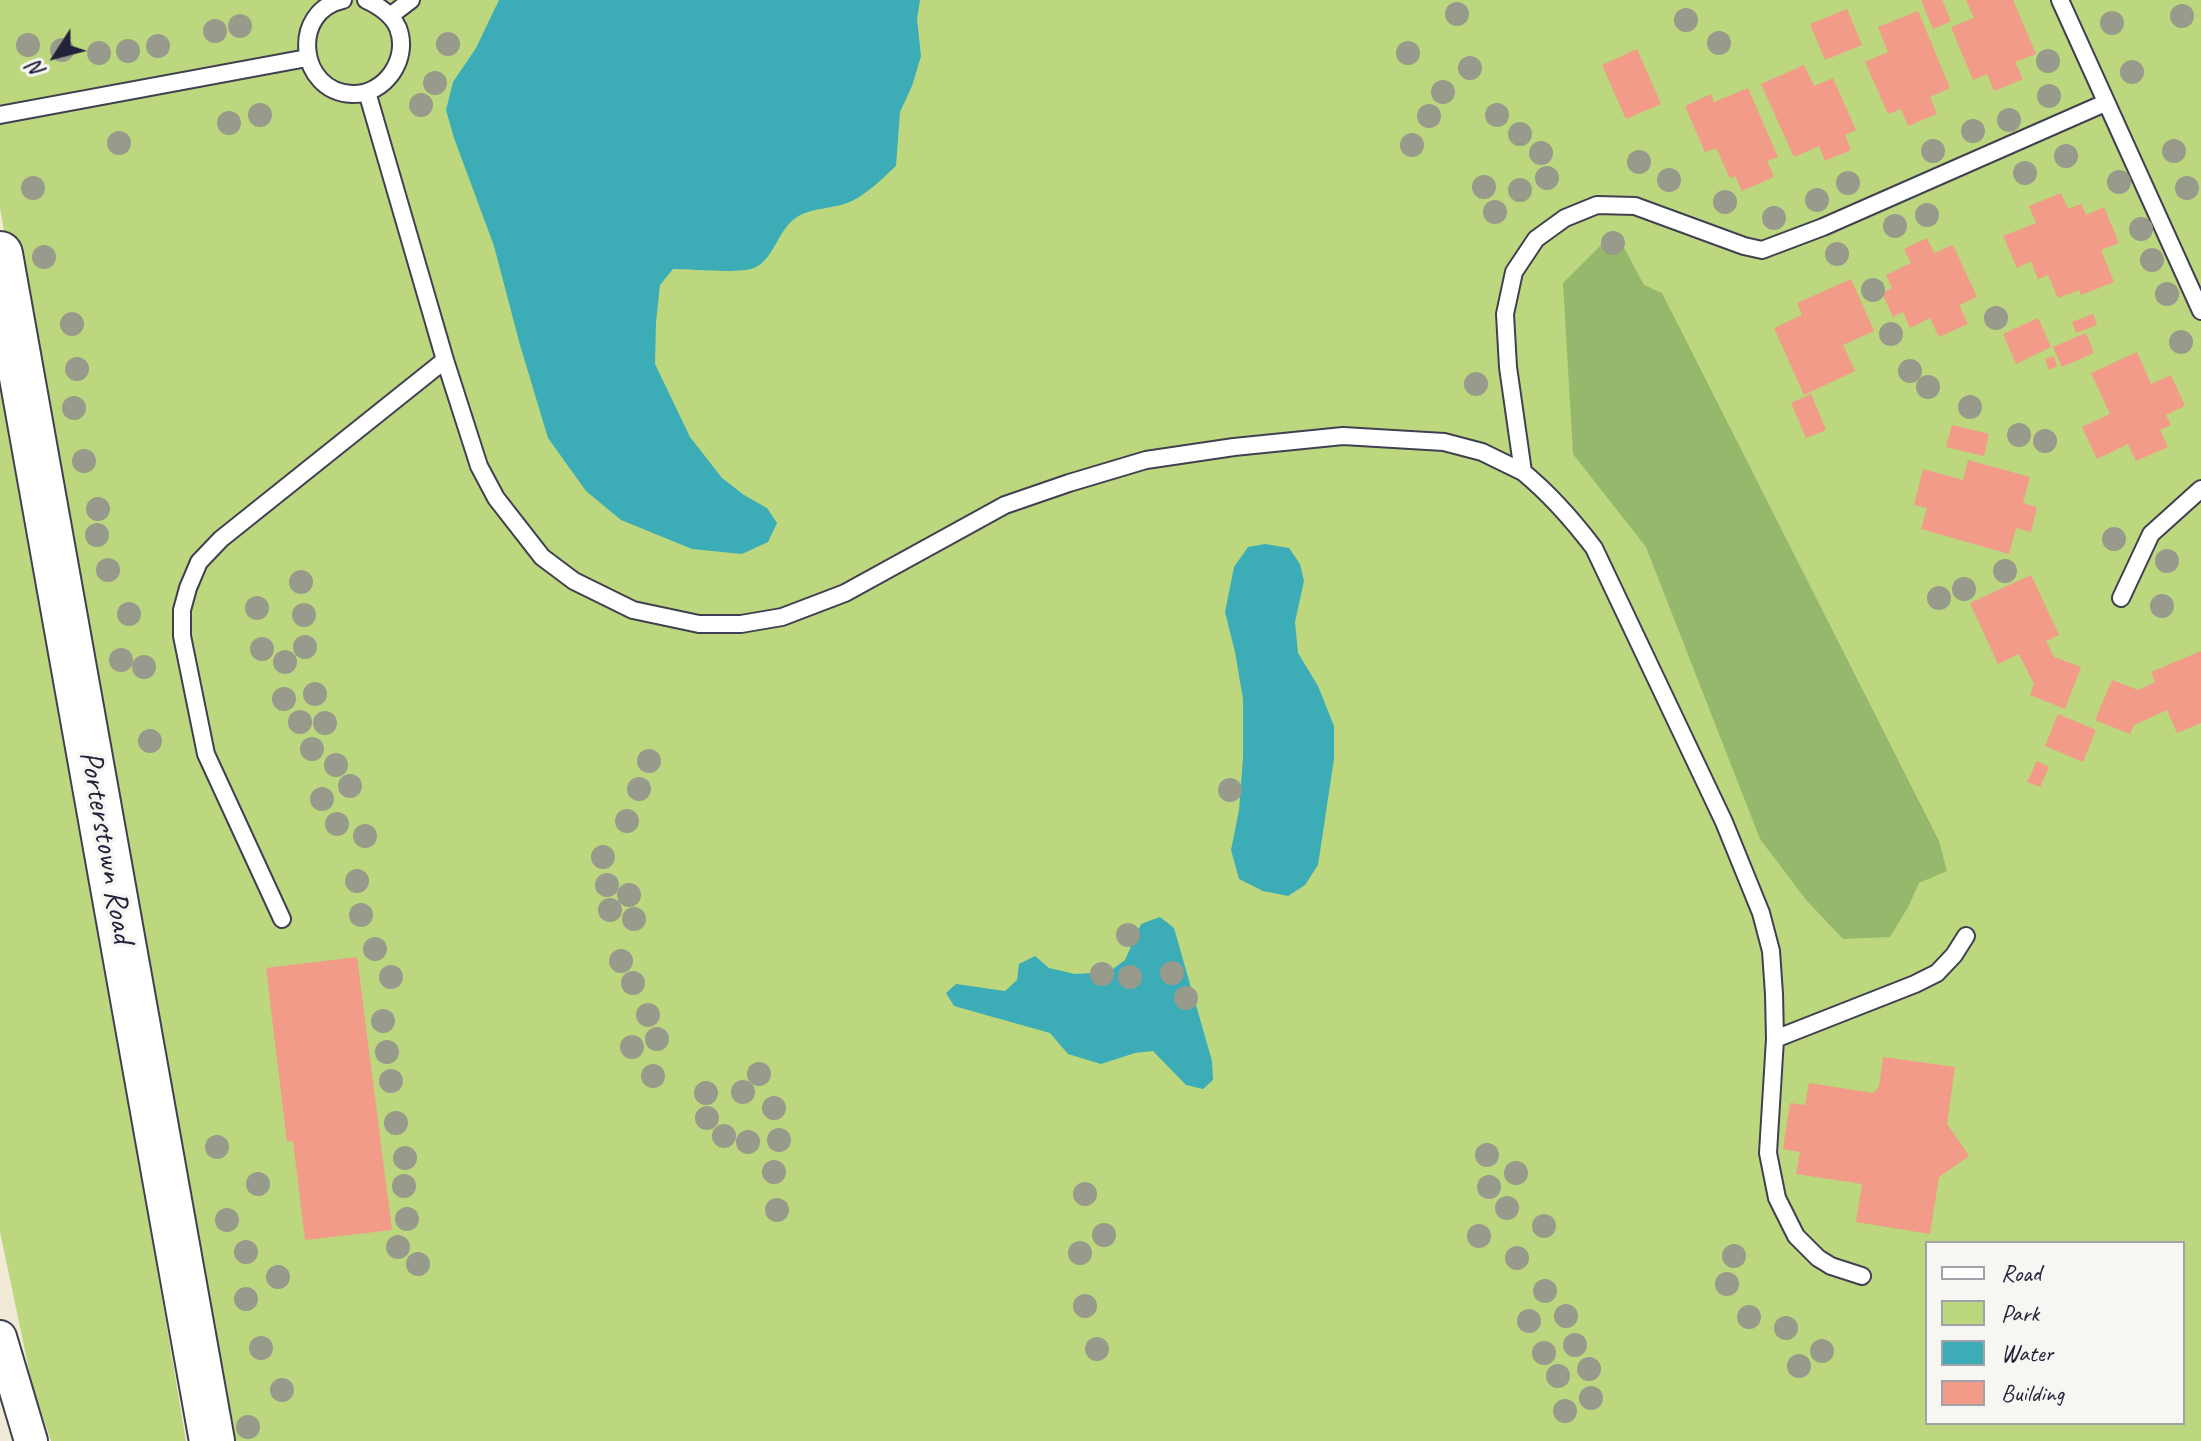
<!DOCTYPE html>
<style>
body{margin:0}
#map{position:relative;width:2201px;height:1441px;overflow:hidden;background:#f1ead7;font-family:Caveat,sans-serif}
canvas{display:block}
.legend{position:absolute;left:1925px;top:1241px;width:260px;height:184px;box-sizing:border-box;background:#f6f6f2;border:2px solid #a1a1a9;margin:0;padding:10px 14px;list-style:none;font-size:24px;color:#22223b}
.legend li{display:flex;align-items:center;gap:16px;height:40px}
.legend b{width:40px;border:2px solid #a1a1a9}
.north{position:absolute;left:16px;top:16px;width:80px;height:80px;-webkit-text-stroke:6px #f6f6f2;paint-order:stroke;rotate:234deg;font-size:22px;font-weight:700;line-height:32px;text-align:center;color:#22223b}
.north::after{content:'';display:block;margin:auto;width:28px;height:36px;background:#22223b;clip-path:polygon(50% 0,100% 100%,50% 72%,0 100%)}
</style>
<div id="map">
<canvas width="2201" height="1441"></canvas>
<ul class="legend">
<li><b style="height:10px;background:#fff"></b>Road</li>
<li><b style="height:22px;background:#bcd77d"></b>Park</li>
<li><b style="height:22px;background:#3cadb6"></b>Water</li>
<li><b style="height:22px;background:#f19b88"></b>Building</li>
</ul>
<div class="north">N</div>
</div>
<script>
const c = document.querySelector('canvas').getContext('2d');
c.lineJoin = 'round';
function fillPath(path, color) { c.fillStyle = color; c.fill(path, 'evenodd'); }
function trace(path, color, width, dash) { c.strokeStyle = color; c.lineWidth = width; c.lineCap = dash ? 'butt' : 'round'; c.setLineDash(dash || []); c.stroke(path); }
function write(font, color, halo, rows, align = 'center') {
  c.font = font + ' Caveat,sans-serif'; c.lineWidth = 7; c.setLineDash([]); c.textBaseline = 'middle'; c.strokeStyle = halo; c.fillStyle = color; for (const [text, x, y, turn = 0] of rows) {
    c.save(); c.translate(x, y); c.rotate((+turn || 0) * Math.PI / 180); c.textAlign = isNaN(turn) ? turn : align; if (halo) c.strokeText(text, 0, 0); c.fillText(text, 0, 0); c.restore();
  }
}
fillPath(new Path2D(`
 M0 0H2201V1441H213L0 208ZM1927 1243H2183V1423H1927Z
 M0 368 72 762 186 1441H51L32 1384 0 1232Z`), '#bcd77d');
fillPath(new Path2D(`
 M1615 231 1644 285 1662 293 1939 841 1947 871 1919 883 1908 907 1890 937 1843 939 1807 901 1760 839 1646 547 1573 454 1563 283Z`), '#95b86c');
fillPath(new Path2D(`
 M499 0H920L917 19 921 56 912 86 900 112 896 166C883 178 869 192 852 201 834 210 810 206 793 220 778 232 773 260 754 268 738 274 692 269 673 269L660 285 656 322 655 364 690 437 722 478 744 495 767 508 777 523 768 542 742 554 692 549 621 520 586 491 548 438 520 345 494 246 454 138 446 110 453 82 476 48Z
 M1265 544 1289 548 1300 564 1304 581 1295 622 1298 653 1318 686 1334 726V759L1318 865 1305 885 1288 896 1263 891 1239 879 1231 850 1239 810 1243 758V699L1235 652 1225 612 1234 567 1248 547Z
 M1160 917 1174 928 1212 1061 1213 1080 1203 1089 1186 1085 1153 1051 1135 1053 1101 1064 1068 1054 1050 1033 954 1006 946 993 956 984 1005 991 1017 980 1019 964 1035 956 1049 968 1075 974 1109 972 1125 960 1141 924Z`), '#3cadb6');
fillPath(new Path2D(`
 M1921 0H1942L1951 21 1933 29Z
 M1966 0H2013L2036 54 2015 62 2023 79 1994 91 1987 74 1973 80 1951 27 1974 18Z
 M1847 9 1862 45 1825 60 1810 24Z
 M1918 11 1950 88 1930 97 1937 114 1908 126 1901 109 1888 114 1865 62 1888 52 1878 27Z
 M1637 49 1661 104 1626 119 1602 65Z
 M1804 65 1814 86 1833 78 1856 130 1845 135 1851 150 1825 161 1819 146 1794 157 1761 84Z
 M1748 88 1778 157 1767 161 1774 177 1742 191 1735 176 1730 178 1716 148 1705 152 1685 106 1711 94 1714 102Z
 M2061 193 2068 209 2081 204 2086 215 2104 207 2119 243 2101 250 2114 282 2081 295 2079 290 2058 298 2048 275 2038 279 2031 261 2017 268 2003 236 2036 223 2029 206Z
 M1927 238 1934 253 1953 245 1977 297 1959 305 1968 324 1939 337 1930 318 1910 328 1903 312 1893 317 1882 293 1892 288 1886 275 1911 263 1904 249Z
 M1851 279 1874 331 1843 345 1855 371 1804 395 1774 328 1802 315 1797 303Z
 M2093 314 2097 325 2076 333 2072 322Z
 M2038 318 2051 347 2016 364 2003 334Z
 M2086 333 2094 353 2062 367 2053 347Z
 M2137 352 2151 384 2171 375 2185 406 2166 415 2171 425 2160 430 2168 447 2136 461 2128 444 2097 459 2082 427 2110 414 2091 373Z
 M2054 356 2057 366 2049 370 2045 359Z
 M1811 394 1826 430 1806 438 1791 403Z
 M1952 425 1989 434 1984 456 1946 447Z
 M1968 460 2030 477 2023 503 2037 507 2031 532 2016 528 2009 554 1921 529 1927 508 1914 505 1923 469 1963 480Z
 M2031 575 2059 635 2046 641 2054 657 2081 667 2065 709 2030 695 2034 684 2019 654 1998 664 1970 603Z
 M2201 651V723L2177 733 2167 710 2134 725 2130 734 2095 720 2112 680 2138 690 2155 682 2151 672Z
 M2058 714 2096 730 2083 762 2045 746Z
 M2037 761 2049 767 2040 787 2027 782Z
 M357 957 392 1230 305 1240 293 1141 287 1142 266 968Z
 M1883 1057 1955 1067 1947 1124 1969 1156 1939 1177 1930 1234 1856 1222 1862 1184 1796 1174 1800 1152 1783 1149 1790 1103 1805 1105 1809 1083 1873 1093 1879 1087Z`), '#f19b88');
const lane = new Path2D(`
 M343 0C290 11 298 92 352 94 385 95 410 59 398 28 392 14 379 6 366 0
 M2060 0 2201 311
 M390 16 411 0
 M367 92 445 360 479 466 496 498 542 557 574 581 633 610 699 624H741L782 617 845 593 1005 505 1069 483 1146 460 1234 447 1343 436 1444 442 1482 452 1523 472
 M0 115 307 58
 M2121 598 2151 534 2201 489
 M282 919 206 754 182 636V610L188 588 199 562 221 539 445 360
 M1775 1039 1915 984 1937 973 1954 955 1966 936
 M1862 1276 1831 1266 1818 1258 1796 1236 1777 1198 1768 1153 1775 1039 1774 994 1771 951 1761 913 1724 822 1594 548C1572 519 1551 495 1523 472L1508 367 1505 314 1514 272 1536 239 1565 218 1597 205 1635 206 1744 246 1762 250 1823 227 2105 103`);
const street = new Path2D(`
 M0 1337 31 1441`);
const secondary = new Path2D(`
 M0 254 212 1441`);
trace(lane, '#414052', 20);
trace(street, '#414052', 36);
trace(secondary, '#414052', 48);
trace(lane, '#fff', 16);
trace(street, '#fff', 32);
trace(secondary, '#fff', 44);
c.fillStyle = '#989a8c';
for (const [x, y] of [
 [1457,14],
 [2182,16],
 [1686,20],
 [2112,23],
 [240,26],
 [215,31],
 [1719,43],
 [448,44],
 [28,45],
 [158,46],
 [62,50],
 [128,51],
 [99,53],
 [1408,53],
 [2048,61],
 [1470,68],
 [2132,72],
 [435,83],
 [1443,92],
 [2049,96],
 [421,105],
 [260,115],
 [1497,115],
 [1429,116],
 [2009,120],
 [229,123],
 [1973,131],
 [1520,134],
 [119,143],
 [1412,145],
 [1933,151],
 [2174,151],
 [1541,153],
 [2066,156],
 [1639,162],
 [2025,173],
 [1547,178],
 [1669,180],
 [2119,182],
 [1848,183],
 [1484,187],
 [33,188],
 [2187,188],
 [1520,190],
 [1817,200],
 [1725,202],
 [1495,212],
 [1927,215],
 [1774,218],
 [1895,226],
 [2141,229],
 [1613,243],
 [1837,254],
 [44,257],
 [2152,260],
 [1873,290],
 [2167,294],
 [1996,318],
 [72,324],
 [1891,334],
 [2181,342],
 [77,369],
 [1910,371],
 [1476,384],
 [1928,387],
 [1970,407],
 [74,408],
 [2019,435],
 [2045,441],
 [84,461],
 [98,509],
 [97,535],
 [2114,539],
 [2167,561],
 [108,570],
 [2005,571],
 [301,582],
 [1964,589],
 [1939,598],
 [2162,606],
 [257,608],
 [129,614],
 [304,615],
 [305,647],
 [262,649],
 [121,660],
 [285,662],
 [144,667],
 [315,694],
 [284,699],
 [300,722],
 [325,723],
 [150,741],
 [312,749],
 [649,761],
 [336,765],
 [350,786],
 [639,789],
 [1230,790],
 [322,799],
 [627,821],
 [337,824],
 [365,836],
 [603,857],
 [357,881],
 [607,885],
 [629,895],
 [610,910],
 [361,915],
 [634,919],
 [1128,935],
 [375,949],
 [621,961],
 [1172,973],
 [1102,974],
 [391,977],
 [1130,977],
 [633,983],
 [1186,998],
 [648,1015],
 [383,1021],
 [657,1039],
 [632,1047],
 [387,1052],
 [759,1074],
 [653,1076],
 [391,1081],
 [743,1092],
 [706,1093],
 [774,1108],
 [707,1118],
 [396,1123],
 [724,1136],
 [779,1140],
 [748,1142],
 [217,1147],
 [1487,1155],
 [405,1158],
 [774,1172],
 [1516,1173],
 [258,1184],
 [404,1186],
 [1489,1187],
 [1085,1194],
 [1507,1208],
 [777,1210],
 [407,1219],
 [227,1220],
 [1544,1226],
 [1104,1235],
 [1479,1236],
 [398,1247],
 [246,1252],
 [1080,1253],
 [1734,1256],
 [1517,1258],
 [418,1264],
 [278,1277],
 [1727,1284],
 [1545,1291],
 [246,1299],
 [1085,1306],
 [1566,1316],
 [1749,1317],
 [1529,1321],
 [1786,1328],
 [1575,1345],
 [261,1348],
 [1097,1349],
 [1822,1351],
 [1544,1353],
 [1799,1366],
 [1589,1369],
 [1558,1376],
 [282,1390],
 [1591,1398],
 [1565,1411],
 [248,1427]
]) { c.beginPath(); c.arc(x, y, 12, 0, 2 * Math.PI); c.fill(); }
write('32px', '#22223b', '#f6f6f2', [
 ["Porterstown Road",106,847,80]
]);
</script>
